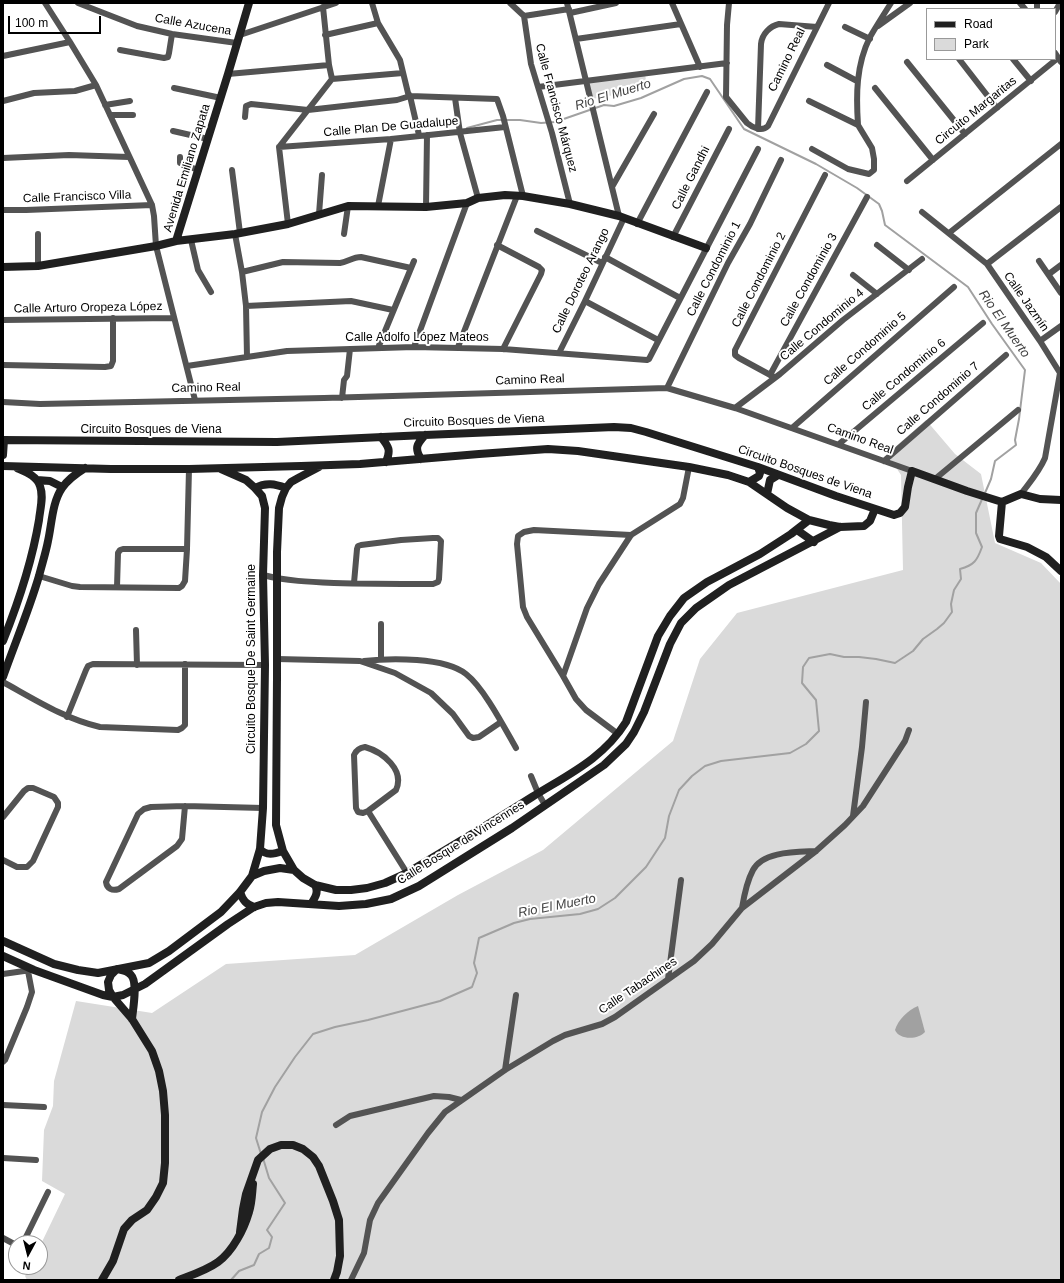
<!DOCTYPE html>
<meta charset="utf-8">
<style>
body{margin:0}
#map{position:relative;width:1064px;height:1283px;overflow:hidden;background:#fff;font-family:Helvetica,sans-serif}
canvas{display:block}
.frame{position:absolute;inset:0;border:4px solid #000;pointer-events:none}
.legend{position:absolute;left:926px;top:8px;width:130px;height:52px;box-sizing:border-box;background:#fff;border:1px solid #999;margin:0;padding:5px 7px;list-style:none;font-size:12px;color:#000}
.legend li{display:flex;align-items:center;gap:8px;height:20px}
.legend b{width:20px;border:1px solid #999}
.north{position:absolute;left:8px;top:1235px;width:40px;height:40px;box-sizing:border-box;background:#fff;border:1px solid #999;border-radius:50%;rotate:187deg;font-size:11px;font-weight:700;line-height:16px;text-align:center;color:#000}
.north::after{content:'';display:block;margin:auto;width:14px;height:18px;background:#000;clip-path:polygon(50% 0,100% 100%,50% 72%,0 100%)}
.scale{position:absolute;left:8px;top:16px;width:93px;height:18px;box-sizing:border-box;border:2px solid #000;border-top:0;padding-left:5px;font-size:12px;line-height:14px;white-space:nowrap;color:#000;-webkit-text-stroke:3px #fff;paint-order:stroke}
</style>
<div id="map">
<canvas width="1064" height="1283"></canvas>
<div class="frame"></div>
<ul class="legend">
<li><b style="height:5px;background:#202020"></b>Road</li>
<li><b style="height:11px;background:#dadada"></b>Park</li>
</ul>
<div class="north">N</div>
<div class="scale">100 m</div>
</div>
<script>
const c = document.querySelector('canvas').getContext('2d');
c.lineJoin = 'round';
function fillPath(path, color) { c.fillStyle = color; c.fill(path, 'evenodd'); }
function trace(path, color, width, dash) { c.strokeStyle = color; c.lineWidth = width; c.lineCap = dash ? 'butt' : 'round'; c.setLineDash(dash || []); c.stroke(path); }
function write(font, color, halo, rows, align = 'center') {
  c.font = font + ' Helvetica,sans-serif'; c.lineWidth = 4; c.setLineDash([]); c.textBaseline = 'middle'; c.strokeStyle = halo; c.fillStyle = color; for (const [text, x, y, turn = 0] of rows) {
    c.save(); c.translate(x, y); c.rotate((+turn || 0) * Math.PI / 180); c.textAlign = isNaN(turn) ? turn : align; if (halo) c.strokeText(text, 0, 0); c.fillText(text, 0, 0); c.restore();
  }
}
fillPath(new Path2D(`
 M645 73 647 89 592 99 587 82Z
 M926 420 955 454 981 474 995 543 1041 563 1061 584V1280H27L25 1276 30 1267H40V1246L65 1194 42 1181 44 1130 53 1106 54 1081 76 1001 152 1013 226 964 355 955 458 895 543 850 673 741 700 659 737 613 903 570 901 475 887 454Z`), '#dadada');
fillPath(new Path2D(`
 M918 1006 925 1032C918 1040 899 1040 895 1030 898 1020 908 1010 918 1006Z`), '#a1a1a1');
trace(new Path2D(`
 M467 128 497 120H520L541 123 555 122 604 105 614 106 641 98 684 79 702 76 710 79 744 129 816 164 857 188 879 204 882 211 885 225 968 287 992 324 1025 370 1019 419 1015 440 1016 445 995 461 991 479 985 493
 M261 1154 256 1138 262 1112 275 1087 295 1057 313 1034 335 1027 368 1020 440 1001 472 987 477 973 474 963 479 938 514 923 530 919 580 914 598 909 615 898 646 867 665 838 669 816 679 790 692 776 705 766 721 761 790 753 806 744 819 731 816 700 802 683 803 667 809 658 830 654 844 657H859L876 659 895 663 913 651 923 639 937 629 944 623 952 612 951 604 954 590 961 579 960 569C974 565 977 561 982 547L976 533V513L983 497
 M231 1280 239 1271 254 1265 259 1254 269 1248 272 1237 267 1230 285 1203 269 1178 263 1158`), '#a1a1a1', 2);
trace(new Path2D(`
 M45 3 70 42 96 85 152 205 154 216 156 246 195 400
 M78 3 137 26 172 34 237 43
 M372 3 378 23 400 60 408 93 410 96 419 135
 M510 3 524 16
 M567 3 619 216
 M672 3 700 67
 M729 3 727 25 726 97 747 123C753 128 762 132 768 126L829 3
 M1020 3 1025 9
 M1037 9V3
 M1055 12 1060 3
 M570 13 616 3
 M524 16 531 64 552 133 570 204
 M524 16 569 9
 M878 26 910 3
 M845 27 870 39
 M240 35 336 3
 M325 35 378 23
 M576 39 681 24
 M120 50 164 58 168 57 169 53 172 34
 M1055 53 1061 62
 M3 56 70 42
 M959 59 997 108
 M1013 59 1031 81
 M907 62 965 134
 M827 65 857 81
 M228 74 329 65
 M332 79 403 73
 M538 87 727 63
 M174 88 221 98
 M875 88 933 160
 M455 98 460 133 478 198
 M3 101 34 93 75 91 96 85
 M809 101 858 125 872 148 874 159V170L869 174 848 169 812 149
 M105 105 130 101
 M110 115H133
 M245 117 246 106 251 104 308 110 397 100 410 96 497 99 503 116 523 196
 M858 125C856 95 856 65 870 37 877 25 884 14 891 3
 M758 129 761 44C762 34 770 26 779 24L817 27
 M173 131 208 139
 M279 147 391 139 505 127
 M180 157V163L198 170
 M3 158 69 155 129 157
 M232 170 240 233
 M907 181 1058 58
 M612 187 654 114
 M378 206 391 139
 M426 207 427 135
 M3 210H26L152 205
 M922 212 987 264 1040 341 1060 373 1045 458C1039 472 1030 482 1021 494
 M319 214 322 175
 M288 224 279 147 332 79 329 65 323 7
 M637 224 707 92
 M537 231 602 263
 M949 233 1061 144
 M38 234V266
 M235 234 242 272 246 306 247 357
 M344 234 348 206
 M673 237 729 129
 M191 240 198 270 211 292
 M497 245 539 267 542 270 541 274 503 349
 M877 245 909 270
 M605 257 680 298
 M1039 261 1061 293
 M987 264 1061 207
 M242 272 283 262 340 263C347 262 353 257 361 257L411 268
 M1049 274 1061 265
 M853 275 877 294
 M585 301 658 340
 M246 306 351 301 393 310
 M3 320 174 318
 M1040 341 1061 326
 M414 347 467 203
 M458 347 517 196
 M378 348 414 261
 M559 353 585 301 624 218
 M3 365 105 367 111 366 113 361V318
 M187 366 287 351 414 347 503 349 647 360 649 359 758 149
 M770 375 867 197
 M774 377 739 358 735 355V350L825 175
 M667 388 728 263 750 224 781 160
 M342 398 344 380 347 376 350 349
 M3 402 40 404 324 398 667 388 735 408 912 471
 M735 408 780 374 843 320 922 259
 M792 428 954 287
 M839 444 983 323
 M884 461 1006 355
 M935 479 1018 410
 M263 575C286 581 310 582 334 583 367 584 400 584 433 584L438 582 439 579 441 541 438 538H433L401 540 361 545 358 546 357 549 354 583
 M39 576 72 586 80 587 179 588 182 586 185 581 187 549 189 469
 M117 587 118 553 120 550 123 549H187
 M381 624V659
 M136 630 137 665
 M277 659 360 661 395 673 431 693 453 714 469 736 473 738 479 737 501 722
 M364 661C390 658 445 657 466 674 484 688 504 727 516 748
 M563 676 527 617 523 607 517 544 518 536 524 532 534 530 631 535
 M3 682C34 699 65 719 100 727L178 730 182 728 185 725V664
 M67 717 86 670 88 666 93 664 265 665
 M618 734 586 710 576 699 563 676 587 608 599 584 631 535 680 504 683 498 689 467
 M365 747C383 752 405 770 396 790L368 811 363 813 358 812 356 808 354 755C356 750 359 748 365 747Z
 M531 776 538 793 545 805
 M185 806 182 839 177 846 119 889C112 891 107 889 106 882L138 814 144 809 151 807 185 806 263 808
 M368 811 407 873
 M853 816 862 747 866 702
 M3 817 24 791 28 788H33L54 797 58 803V807L33 861 27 867H17L3 860
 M742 908C744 896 747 881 753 870 763 851 797 852 816 851
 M3 974 31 970
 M668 979 681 880
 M3 1062 5 1060 27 1007 32 992 28 971
 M505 1070 516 995
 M3 1105 44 1107
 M336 1125 350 1116 434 1096 449 1097 461 1100
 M3 1158 36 1160
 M3 1238 16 1245
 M23 1243 48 1192
 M351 1280 364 1253 370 1220 378 1203 428 1133 445 1112 505 1070 553 1041 565 1035 602 1024 615 1017 694 961 712 944 742 908 816 851 845 825 863 806 905 741 909 730`), '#535353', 6);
trace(new Path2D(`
 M176 241 228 74 249 3
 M3 267 38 266 156 246 176 241 235 234 288 224 348 206 426 207 467 203 478 198 505 195 523 196 570 204 619 216 706 248
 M381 437C389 447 391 450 386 462
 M3 440 277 442 425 435 614 427 631 428 646 432 758 467 836 496 894 515 900 513 905 507 908 487 912 471 967 491 1002 502 999 536 1000 539 1027 547 1046 557 1061 571
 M3 455 4 440
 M421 459C414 448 417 444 425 435
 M3 466 111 469H189L301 466 360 464 479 454 548 449 578 451 689 467 728 475 749 482 787 508 809 520 829 525 840 527 864 526 870 521 875 509
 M221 469 246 480 255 488 262 496 265 508 263 575 265 665 263 808 260 849 252 876
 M37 480 50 481 62 487
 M749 482 759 476 760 473 758 467
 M255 488C266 482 275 484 286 488
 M767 494 770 480 778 475
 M1002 502 1021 494 1040 499 1061 500
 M797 530 814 542
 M3 641C19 601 32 562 39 520 40 509 44 497 40 486 37 476 26 472 17 468
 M3 677C15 643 29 610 39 576 42 564 46 552 48 541 52 523 52 503 62 488 68 479 77 473 85 468
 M260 849C266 856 274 854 283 851
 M294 870 283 851 276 825 277 677V552L279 508 282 497 286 488 291 482 300 477 319 467
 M240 892C243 901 246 904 254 907
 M311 904C315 898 319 892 315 885
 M3 941 54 964 78 970 98 973 149 963 169 951 221 912 240 892 252 876 264 871 280 868 294 870 303 878 315 885 336 890H351L367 888 385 883 407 873C449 848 491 823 532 797 567 775 603 759 626 722L658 636 670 616 684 598 707 582 760 554 791 534 809 520
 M3 956 34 970 103 995 113 997 123 995 145 984 228 924 254 907 266 903 278 902 339 906 366 904 391 899 419 886 512 828 604 765 626 744 634 732 644 712 670 644 681 623 696 608 729 585 840 527
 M240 1232 243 1209 246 1194 258 1160 270 1149 281 1145H293L303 1149 313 1157 319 1166 333 1201 339 1220 340 1256 337 1272 334 1280
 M102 1280 113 1261 124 1229 132 1220 147 1210 156 1197 163 1183 165 1163V1115L163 1091 159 1071 152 1051 132 1019 113 997 109 990 108 982 111 975 117 969C122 970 127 970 131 975 138 982 133 1009 132 1019
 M179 1280C192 1275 207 1270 218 1262 233 1251 244 1229 249 1212 252 1203 252 1193 253 1184`), '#202020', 8);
write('12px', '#000', '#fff', [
 ["Calle Azucena",193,25,10],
 ["Camino Real",787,60,-64],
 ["Calle Francisco Márquez",556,108,75],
 ["Circuito Margaritas",976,111,-39],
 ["Calle Plan De Guadalupe",391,127,-5],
 ["Avenida Emiliano Zapata",187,168,-73],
 ["Calle Gandhi",691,178,-63],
 ["Calle Francisco Villa",77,197,-2],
 ["Calle Condominio 1",714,269,-63],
 ["Calle Condominio 2",759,280,-63],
 ["Calle Condominio 3",809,280,-61],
 ["Calle Doroteo Arango",581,281,-64],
 ["Calle Jazmín",1026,302,55],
 ["Calle Arturo Oropeza López",88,308,-1],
 ["Calle Condominio 4",822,325,-40],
 ["Calle Adolfo López Mateos",417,338],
 ["Calle Condominio 5",865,349,-41],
 ["Calle Condominio 6",904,375,-40],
 ["Camino Real",530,380,-2],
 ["Camino Real",206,388,-1],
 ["Calle Condominio 7",938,399,-41],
 ["Circuito Bosques de Viena",474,421,-2],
 ["Circuito Bosques de Viena",151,430],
 ["Camino Real",860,439,20],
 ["Circuito Bosques de Viena",805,472,19],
 ["Circuito Bosque De Saint Germaine",252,659,-90],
 ["Calle Bosque de Vincennes",461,843,-32],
 ["Calle Tabachines",638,986,-34]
]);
write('italic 13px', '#424242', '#fff', [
 ["Rio El Muerto",613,95,-17],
 ["Rio El Muerto",1004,324,55],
 ["Rio El Muerto",557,906,-11]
]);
</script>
